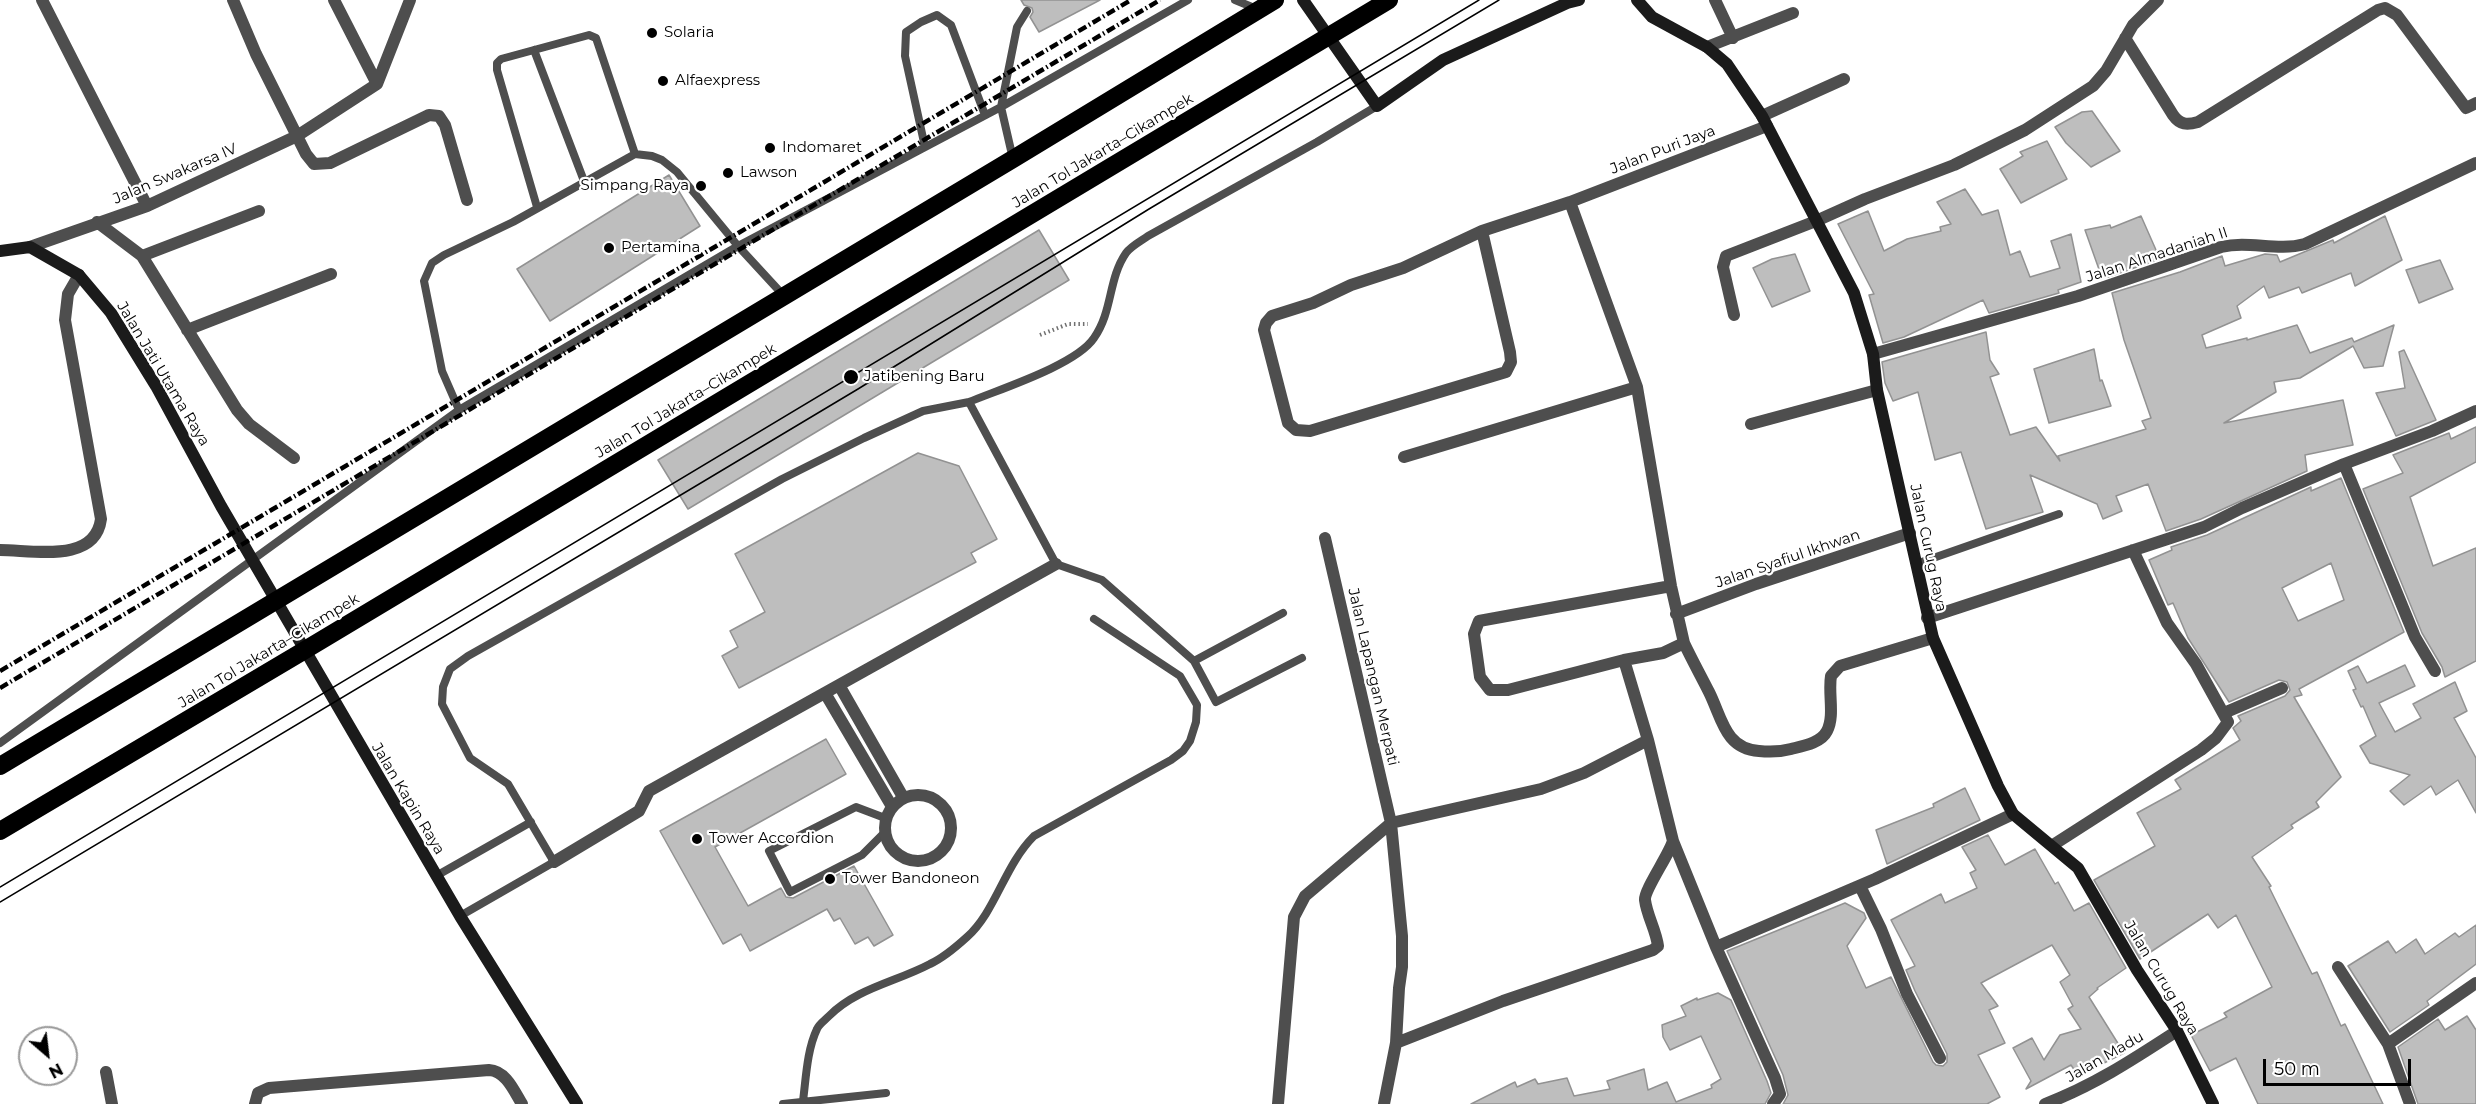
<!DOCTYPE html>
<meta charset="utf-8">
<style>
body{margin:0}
#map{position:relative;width:2476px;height:1104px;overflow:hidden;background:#fff;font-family:Montserrat,sans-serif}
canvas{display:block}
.north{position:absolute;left:18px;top:1026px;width:60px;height:60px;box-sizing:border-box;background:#fff;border:2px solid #999;border-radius:50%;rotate:152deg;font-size:16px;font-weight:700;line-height:24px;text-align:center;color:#000}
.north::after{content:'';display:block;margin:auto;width:21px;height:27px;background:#000;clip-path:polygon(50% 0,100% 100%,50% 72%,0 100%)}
.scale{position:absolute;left:2263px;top:1059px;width:148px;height:27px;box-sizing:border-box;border:3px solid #000;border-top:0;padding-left:8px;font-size:18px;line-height:21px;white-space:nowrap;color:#000;-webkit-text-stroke:4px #fff;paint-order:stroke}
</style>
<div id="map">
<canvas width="2476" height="1104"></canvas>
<div class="north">N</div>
<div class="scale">50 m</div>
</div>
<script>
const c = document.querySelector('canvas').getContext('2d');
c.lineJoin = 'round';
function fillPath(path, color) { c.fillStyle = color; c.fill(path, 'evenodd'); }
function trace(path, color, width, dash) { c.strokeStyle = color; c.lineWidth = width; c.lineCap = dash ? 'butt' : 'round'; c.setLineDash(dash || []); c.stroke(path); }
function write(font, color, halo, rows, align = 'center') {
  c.font = font + ' Montserrat,sans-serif'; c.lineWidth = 4.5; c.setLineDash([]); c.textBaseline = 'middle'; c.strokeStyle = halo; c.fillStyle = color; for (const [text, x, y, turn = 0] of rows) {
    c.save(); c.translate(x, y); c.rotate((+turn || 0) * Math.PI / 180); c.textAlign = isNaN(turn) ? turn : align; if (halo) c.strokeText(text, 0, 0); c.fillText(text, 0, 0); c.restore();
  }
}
const building = new Path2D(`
 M1021 0H1100L1039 32 1030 17 1033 12 1032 8 1024 5Z
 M2092 111 2120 151 2091 167 2066 143 2055 127 2082 112Z
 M2047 141 2067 179 2021 203 2000 169 2023 156 2020 152Z
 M669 175 700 226 550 321 517 269Z
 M1965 189 1982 215 1998 210 2010 255 2020 251 2030 277 2060 268 2051 241 2071 234 2081 282 2058 290 2059 293 1989 313 1983 300 1904 337 1883 343 1869 295 1874 294 1838 224 1868 211 1884 251 1907 239 1941 231 1940 227 1951 224 1937 202Z
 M2141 216 2160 259 2108 277 2107 273 2101 275 2085 230 2110 225 2111 228Z
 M2385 216 2402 260 2355 286 2351 273 2302 293 2299 287 2269 298 2264 286 2237 306 2241 318 2202 335 2206 348 2247 338V340L2297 325 2310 353 2352 338 2354 342 2394 325 2383 366 2364 368 2353 346 2300 378 2274 382 2276 392 2224 423 2343 400 2353 445 2305 455 2307 471 2201 519 2166 531 2148 484 2116 496 2122 511 2103 519 2097 504 2030 475 2043 512 1986 529 1961 452 1935 460 1918 392 1893 401 1885 383 1882 362 1986 332 1990 360 1999 374 1990 377 2010 435 2036 427 2060 461 2058 456 2146 429 2142 421 2151 418 2124 340 2112 293 2180 272 2222 256 2225 266 2265 254 2277 255 2280 262 2333 240 2334 243Z
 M1039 230 1069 280 688 509 658 460Z
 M1795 254 1810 291 1772 307 1753 268 1772 259Z
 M2440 260 2453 289 2419 303 2406 270Z
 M2094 349 2100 381 2102 380 2111 406 2049 423 2034 369Z
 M2404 350 2436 420 2396 436 2376 393 2405 388 2399 352Z
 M2476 427V462L2410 497 2433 566 2476 548V661L2445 677 2442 667 2422 633 2363 489 2403 473 2393 455 2449 433 2451 439Z
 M918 453 959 466 997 539 971 553 976 562 739 688 722 656 738 647 730 631 765 612 735 554Z
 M2341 478 2404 632 2299 689 2302 695 2294 697 2341 777 2316 802 2319 807 2291 825 2293 828 2252 857 2271 886 2269 887 2312 974 2317 972 2341 1026 2345 1024 2383 1104H2258L2236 1058 2210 1071 2191 1035 2227 1017 2224 1013 2272 987 2236 915 2218 928 2208 914 2140 959 2094 880 2155 846 2137 813 2181 789 2175 780 2240 740 2233 728 2241 721 2238 716 2285 696 2290 690 2287 682 2279 680 2229 702 2188 638 2173 603 2168 605 2149 560 2172 550 2171 547 2207 535 2311 487V491ZM2331 563 2344 600 2298 621 2282 588Z
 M2405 665 2415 686 2379 703 2395 732 2421 718 2413 704 2455 682 2467 711 2454 718 2476 758V813L2458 780 2436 795 2431 786 2404 805 2390 791 2410 775 2370 763 2360 746 2376 736 2363 706 2361 707 2353 690 2356 689 2348 671 2358 666 2367 683Z
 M826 739 846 774 715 847 748 906 781 888 786 897 793 898 854 866 893 935 874 946 868 937 855 944 840 918 834 921 827 909 750 951 741 934 723 944 660 831Z
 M1965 788 1980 820 1887 864 1876 830 1934 807 1933 804Z
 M1988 835 2005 865 2035 849 2055 884 2058 882 2074 911 2089 903 2126 968 2097 988 2098 989 2089 997 2124 1053 2102 1064 2098 1056 2075 1071 2071 1065 2026 1089 2031 1081 2013 1048 2032 1038 2044 1060 2060 1035 2081 1029 2068 1009 2073 1006 2060 982 2070 975 2052 945 1981 983 1998 1006 1989 1010 2005 1043 1978 1055 2000 1097 1987 1104H1783L1788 1095 1783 1075 1727 951 1845 903 1864 913 1866 918 1847 946 1866 988 1891 977 1933 1062 1936 1065 1943 1066 1947 1062V1054L1915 991 1906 970 1915 966 1891 920 1941 894 1945 903 1977 888 1970 873 1976 870 1962 847Z
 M2476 925V964L2427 1001 2429 1005 2390 1032 2348 966 2388 941 2396 953 2416 939 2425 954 2455 933 2459 937Z
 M1718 993 1731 1000 1767 1081 1771 1093 1765 1104H1471L1515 1082 1517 1087 1535 1079 1538 1084 1567 1078 1574 1096 1610 1089 1607 1081 1644 1069 1648 1090 1667 1082 1676 1102 1712 1088 1711 1085 1721 1079 1701 1036 1670 1050 1663 1037 1662 1025 1686 1016 1681 1006 1697 998V1000Z
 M2467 1016 2476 1030V1104H2418L2398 1047 2438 1019 2445 1030Z`);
fillPath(building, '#bebebe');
trace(building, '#929292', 1.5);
trace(new Path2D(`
 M1040 335 1068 324H1088`), '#707070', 4, [1.5, 3]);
trace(new Path2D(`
 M1235 0 1257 9
 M534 50 584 181
 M925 147 905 56 906 32 921 22 937 15 951 25 985 115
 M1013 159 1001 107 1017 27 1027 11
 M537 207 497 70V63L501 59 589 35 596 38 635 154
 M969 402C1000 389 1076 365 1094 338 1113 311 1108 279 1126 253 1131 246 1141 241 1148 236L1317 142 1377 106
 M459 410 442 371 424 281 432 263 444 255 513 222 635 154 652 156 662 160 677 172 738 246 784 296
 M1916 564 2059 514
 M1194 661 1216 702 1302 658
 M0 743 459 410 738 246 1001 107 1188 0
 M885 818 856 807 769 851 790 892 862 855 886 831
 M436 876 531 822
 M460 916 554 862 508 784 470 758 442 704 443 687 450 669 468 656 782 479 864 438 923 411 969 402 1056 564 1102 580 1194 661 1283 613
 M803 1101C806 1078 807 1050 817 1029 819 1024 825 1020 829 1016 857 988 896 982 930 964 943 958 956 947 967 937 996 911 1004 866 1034 836L1171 760 1183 751 1190 741 1196 722 1197 705 1180 676 1094 619
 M783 1104 886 1093`), '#4e4e4e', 8);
trace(new Path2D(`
 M42 0 147 206
 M233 0 256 54 306 154 314 164 330 163 429 115 439 116 445 125 467 200
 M334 0 377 84
 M1715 0 1733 38
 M2125 38 2173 115C2180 125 2187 125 2198 122L2378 10 2385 8 2397 15 2466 108 2476 103
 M1707 47 1793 13
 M1762 116 1844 79
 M97 222 142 256 237 410 249 424 294 458
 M1482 231 1510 352 1511 362 1506 372 1310 431 1296 430 1288 423 1264 330 1266 323 1272 316 1313 303 1351 285 1403 268 1482 231 1570 202 1767 126
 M30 247 147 206 297 136 377 84 410 0
 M142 256 259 211
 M1734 315 1723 267 1726 256 1816 221 1865 199 1954 165 2025 130 2093 86 2106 71 2133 25 2158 0
 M187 330 331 274
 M1873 354 2078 296 2221 247C2250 240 2276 252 2305 244L2476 163
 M1751 424 1877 390
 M1404 457 1637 387
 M2344 464 2415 637 2435 671
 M1325 538 1391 823 1402 936V967L1399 988 1396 1043 1384 1104
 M0 550C33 550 95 564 101 519L65 320 68 294 79 275
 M1676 614 1756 584 1910 533
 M1927 618 2204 527 2242 508 2344 464 2432 431 2476 411
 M1684 643C1692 660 1701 676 1709 692 1722 718 1725 749 1759 751 1769 752 1780 752 1791 749 1803 746 1821 743 1827 731 1835 716 1828 693 1831 676L1840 666 1933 638
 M1624 660 1508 690H1490L1480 677 1474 634 1479 621 1671 586
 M839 685 903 797
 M825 693 891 805
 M2224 713 2282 688
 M885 828a33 33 0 1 1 66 0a33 33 0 1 1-66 0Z
 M1673 841 1716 947 1775 1078 1780 1094 1773 1104
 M2053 845 2201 750 2216 738 2228 722 2196 664 2167 623 2133 550
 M554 862 639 811 649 791 1056 564
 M1860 886 1881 929 1907 994 1940 1058
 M1716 947 1875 879 2013 814
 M2338 967 2388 1044 2410 1104
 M1396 1043 1503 1001 1653 950 1658 946C1656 930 1647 916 1645 900 1644 890 1669 855 1673 841L1648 740 1624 660 1663 653 1684 643 1671 586 1637 387 1570 202
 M2388 1044 2476 983
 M106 1072 112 1104
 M255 1104 258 1093 269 1088 489 1070C506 1071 514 1091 522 1104
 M1278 1104 1294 917 1305 896 1391 823 1541 789 1584 773 1648 740
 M2045 1104C2093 1086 2134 1059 2177 1031`), '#4e4e4e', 12);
trace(new Path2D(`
 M1303 0 1377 106 1443 60 1567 3 1579 0
 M1637 0 1652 17 1707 47 1727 64 1762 116 1854 293 1873 354 1877 390 1933 638 1998 786 2013 814 2078 868 2137 970 2177 1031 2213 1104
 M0 251 30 247 79 275 111 313 156 386 221 506 460 916 577 1104`), '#1b1b1b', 12);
trace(new Path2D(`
 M0 766 1013 159 1275 0
 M0 831 300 653 1389 0`), '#000', 18);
trace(new Path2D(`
 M0 887 1479 0
 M0 902 858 389 1149 209 1499 0`), '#000', 1.5);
trace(new Path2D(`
 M0 671 1131 0
 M0 688 1160 0`), '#000', 4.5, [9, 3, 1.5, 3]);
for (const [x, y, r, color] of [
 [652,33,6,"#000"],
 [663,81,6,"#000"],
 [770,148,6,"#000"],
 [728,173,6,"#000"],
 [701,186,6,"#000"],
 [609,248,6,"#000"],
 [851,377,8,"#000"],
 [697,839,6,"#000"],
 [830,879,6,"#000"]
]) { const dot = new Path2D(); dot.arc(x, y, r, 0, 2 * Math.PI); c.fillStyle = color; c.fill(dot); trace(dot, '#fff', 2); }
write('15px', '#000', '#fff', [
 ["Solaria",664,33],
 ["Alfaexpress",675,81],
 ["Indomaret",782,148],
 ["Lawson",740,173],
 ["Simpang Raya",689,186,"right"],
 ["Pertamina",621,248],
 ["Jatibening Baru",864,377],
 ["Tower Accordion",709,839],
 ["Tower Bandoneon",842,879]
], 'left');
write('15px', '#000', '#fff', [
 ["Jalan Puri Jaya",1663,150,-21],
 ["Jalan Tol Jakarta–Cikampek",1103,151,-31],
 ["Jalan Swakarsa IV",175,174,-23],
 ["Jalan Almadaniah II",2157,255,-18],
 ["Jalan Jati Utama Raya",163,374,59],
 ["Jalan Tol Jakarta–Cikampek",686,401,-31],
 ["Jalan Curug Raya",1928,548,78],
 ["Jalan Syafiul Ikhwan",1788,559,-19],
 ["Jalan Tol Jakarta–Cikampek",269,651,-31],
 ["Jalan Lapangan Merpati",1373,677,77],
 ["Jalan Kapin Raya",408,799,59],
 ["Jalan Curug Raya",2161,978,59],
 ["Jalan Madu",2105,1057,-30]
]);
</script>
